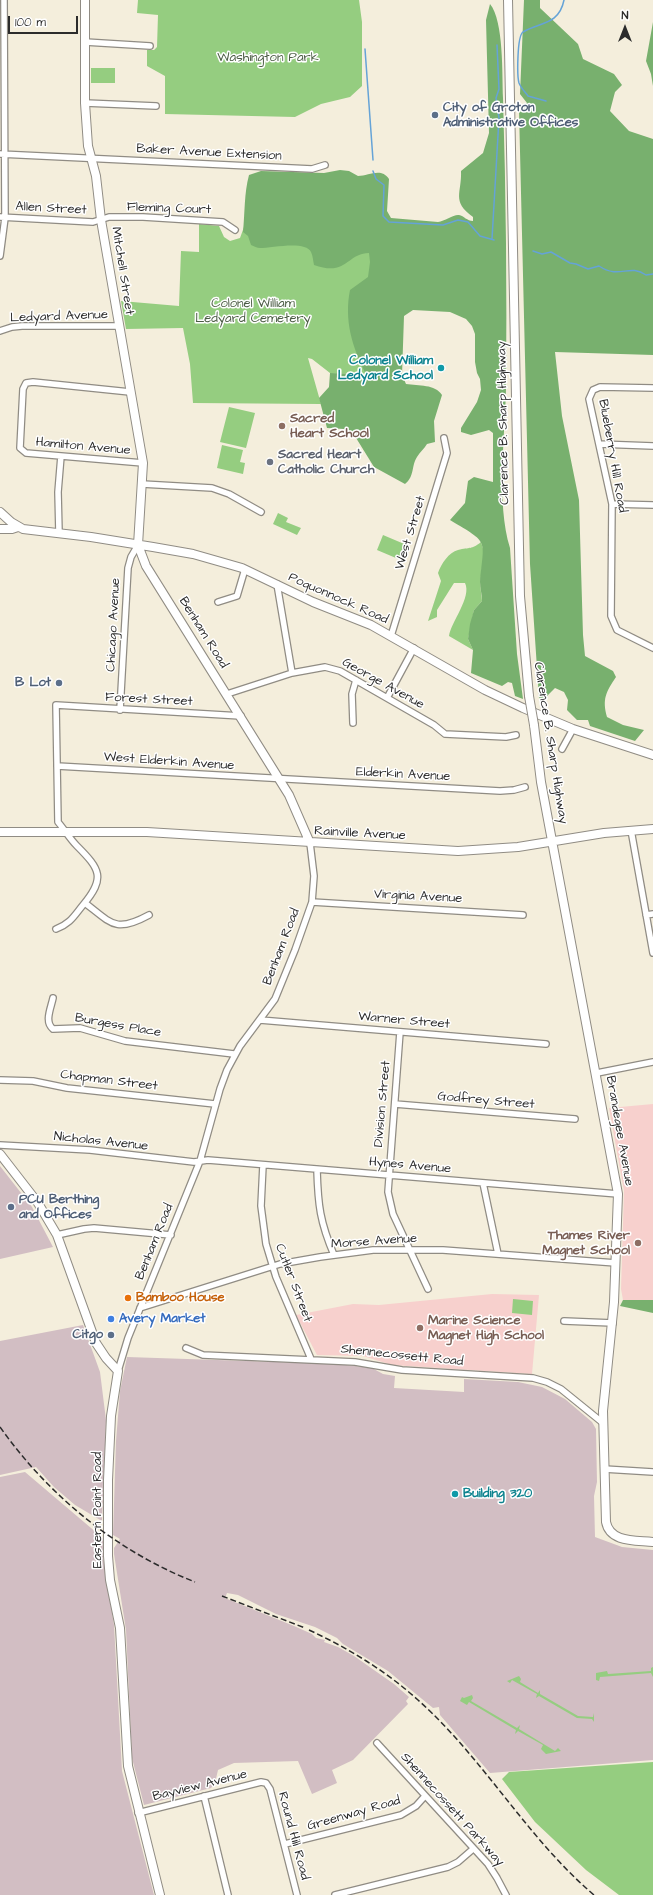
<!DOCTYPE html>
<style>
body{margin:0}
#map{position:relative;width:653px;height:1895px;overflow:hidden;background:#f4eedc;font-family:"Architects Daughter",sans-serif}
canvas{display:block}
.north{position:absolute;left:605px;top:8px;width:40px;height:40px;-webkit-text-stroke:3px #fff;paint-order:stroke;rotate:0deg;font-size:11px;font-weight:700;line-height:16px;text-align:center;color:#2b2b2b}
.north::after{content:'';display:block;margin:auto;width:14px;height:18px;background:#2b2b2b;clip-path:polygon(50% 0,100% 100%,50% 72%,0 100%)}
.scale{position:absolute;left:8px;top:16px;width:70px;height:18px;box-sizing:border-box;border:2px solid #2b2b2b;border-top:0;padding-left:5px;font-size:12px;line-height:14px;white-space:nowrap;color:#2b2b2b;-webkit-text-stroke:3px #fff;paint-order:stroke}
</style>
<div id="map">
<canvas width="653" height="1895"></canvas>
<div class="north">N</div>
<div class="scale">100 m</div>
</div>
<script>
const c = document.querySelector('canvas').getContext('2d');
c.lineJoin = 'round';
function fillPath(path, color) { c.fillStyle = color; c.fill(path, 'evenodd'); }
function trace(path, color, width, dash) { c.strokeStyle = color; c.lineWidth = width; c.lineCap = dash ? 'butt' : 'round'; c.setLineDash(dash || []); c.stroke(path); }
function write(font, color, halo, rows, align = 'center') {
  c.font = font + ' "Architects Daughter",sans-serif'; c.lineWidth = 3; c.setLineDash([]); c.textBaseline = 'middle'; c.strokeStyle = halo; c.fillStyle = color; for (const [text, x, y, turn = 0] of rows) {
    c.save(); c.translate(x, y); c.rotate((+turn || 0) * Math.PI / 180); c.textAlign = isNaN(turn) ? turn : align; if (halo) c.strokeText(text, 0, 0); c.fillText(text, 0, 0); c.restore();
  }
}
fillPath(new Path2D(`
 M653 1104V1300H623L621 1289 624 1191 609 1108Z
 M492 1294 539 1295 532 1374 392 1365 363 1356 317 1355 296 1315 353 1304 379 1305Z`), '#f7d0cd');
fillPath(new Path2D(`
 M0 1166 32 1207 53 1247 0 1259Z
 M83 1325 100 1372 106 1420 102 1521 75 1505 54 1487 36 1467 0 1475V1341Z
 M127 1357 338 1364 372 1368 383 1374 395 1376 394 1388 464 1392V1379L518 1382 542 1387 565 1399 592 1422 596 1429 597 1482 594 1496 595 1537 622 1547 653 1550V1760L490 1773 440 1715 439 1707 433 1708 388 1671 343 1644 337 1638 315 1627 276 1614 238 1595 227 1593 225 1598 294 1626 312 1634 316 1638 325 1640 324 1642 338 1647 354 1656 394 1684 409 1697 406 1701 408 1704 353 1760 332 1770 337 1783 312 1794 298 1761 234 1763 218 1770 215 1783 211 1788 144 1805 132 1758 126 1630 114 1554V1548L120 1539 113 1535 116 1441 120 1391Z
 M25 1472 104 1539 103 1557 114 1625 122 1771 154 1895H0V1477Z`), '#d2bec3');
fillPath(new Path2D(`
 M138 0H359L362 22V86L350 97 321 104 295 117 165 114V76L147 66V50H154L157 47 158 15 137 13Z
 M91 68H115V83H91Z
 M199 224 219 226 224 237 230 241 240 238 244 227H398L402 375 330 373 312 359 308 358 321 404 193 403 190 364 183 328 126 329 121 301 179 306 181 251 199 252Z
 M229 407 255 413 246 448 220 442Z
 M222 445 243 450 240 462 245 463 243 474 217 468Z
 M278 513 288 518 286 522 301 528 297 535 273 524Z
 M383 535 409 546 403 561 377 550Z
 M481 542 484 552 480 583 482 601 474 610 468 639 473 650 449 636C451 622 472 597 465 583H454L437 610V617L428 621 441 581 438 573C441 564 449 552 458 550 470 547 471 550 481 542Z
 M513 1299 533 1301 532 1315 512 1313Z
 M653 1667V1677L651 1673 600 1677 599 1681 596 1680V1673L607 1671 608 1674 651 1671V1668Z
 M519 1676 521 1679 520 1682 538 1693 540 1690V1694L578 1716 593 1717 594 1713V1722L592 1719 577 1718 539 1696 536 1698 537 1694 512 1680 510 1683 507 1681Z
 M472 1695 473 1698 471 1701 517 1728 520 1725 519 1729 555 1751 558 1748 561 1751 546 1754 541 1749 543 1745 518 1731 515 1734 516 1730 469 1702 467 1705 460 1701 462 1697 464 1698Z
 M653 1762V1895H619L586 1870 535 1822 502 1779 509 1772Z`), '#95cd80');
fillPath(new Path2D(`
 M524 0H540V8L578 44 583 59 614 74 622 85 615 92 610 111 629 131 653 139V355L555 352 562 416 579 500 583 635 585 656 613 671 616 677C606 692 602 699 607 717L623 725 644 730 635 741 590 726 588 720H577L567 710 568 700 564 692 555 688 543 700 539 698 530 564 519 110 527 103 520 94Z
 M490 4C504 21 502 75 503 98 506 195 507 292 506 389 505 438 496 502 510 548L517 654 523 699 515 696 512 683 508 682 502 686 471 673 473 650 468 639 470 624 474 610 482 601C482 594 480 588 480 582 484 538 490 544 450 520L465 503 468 481 474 477 493 482V433L489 430 471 435 461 432V428L477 402 481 390 480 379 477 373 475 362V334L472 326 466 319 450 312 413 310 404 316 402 375 406 384C419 386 435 384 442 395L434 421 435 442 427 444C424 449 420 452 417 457 411 466 415 476 405 484L374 467 353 433 344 429 327 428 319 398 329 387 330 373 366 374C352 347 344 320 350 290L368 277 370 262 369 253C347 253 347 277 314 265 313 261 313 256 311 252 306 240 271 248 260 248 257 248 254 246 251 245L248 236 243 232C245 212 244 194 249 175L261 171 324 173 340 170 349 171 358 176C369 176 381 167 389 179L387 211 391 218 438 222C445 221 454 214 459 215 464 216 467 221 473 221V217C451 201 462 193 461 171L483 153 489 133 486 20Z
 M653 22V86L651 74 646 61Z
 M623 1300H653V1313L620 1306Z`), '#78b06e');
trace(new Path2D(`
 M365 49 373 160
 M546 101 528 96C525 92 521 88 519 83 517 76 517 36 523 32 540 22 559 25 564 0
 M373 171 376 179 384 185 383 216 389 222 443 225 458 220 468 222 480 236 494 240
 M492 239 499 118 496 98 499 89 497 45
 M533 251 542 254 551 252 570 263 576 264 588 269 599 266C620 280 629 263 646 275L653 274`), '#65a3d7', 1.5);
const street = new Path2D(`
 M85 42 150 46
 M85 103 156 106
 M0 154 312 169 325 165
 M0 217 93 222 109 217H143L223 222 235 230
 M0 256 5 218 4 0
 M0 331 12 327 22 326H119
 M653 388 600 387 593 390 589 399 612 504 611 616 617 630 653 648
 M130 392 33 382 26 383 23 389 20 448 26 453 143 463
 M599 444 653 446
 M142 484 212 488 229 494 261 512
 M612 504 653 505
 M59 533 58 492 61 456
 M277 584 292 673
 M218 602 237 596 245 569
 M391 636 447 453 444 438
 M227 694 292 673 325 667 340 671 434 725 445 734 506 737 516 735
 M387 698 414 648
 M120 710 128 568 131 557 138 545
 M353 723 352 694 356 680
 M562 749 573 729
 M57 766 500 791 514 790 525 787
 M631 830 653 953
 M312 902 523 915
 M85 903C112 924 116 933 149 915
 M646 915 653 914
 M56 929C70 924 74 916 83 905 106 878 100 869 77 846 70 839 64 829 58 822L56 705 241 716
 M53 998C51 1008 44 1022 53 1029L80 1028 125 1041 234 1054
 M260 1020 546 1044
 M400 1032 388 1192 393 1214 428 1289
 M597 1073 653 1062
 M0 1080 33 1081 67 1088 215 1104
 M395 1104 575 1119
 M0 1145 90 1150 194 1162 208 1160 618 1194
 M263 1165 261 1206 266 1244 276 1277 311 1359
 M317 1170C318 1205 320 1222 334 1255
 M483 1183 498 1254
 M57 1235 84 1229 94 1228 171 1235
 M140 1308 280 1264 320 1257 373 1250H443L616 1263
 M564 1321 613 1323
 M186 1348 203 1355 355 1362 402 1370 533 1378 547 1382 561 1389 603 1423
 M118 1371 128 1338 200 1161 220 1089 227 1070 240 1046 275 999 295 950 312 902 314 876 310 843
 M604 1469 653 1472
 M377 1743 488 1864 497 1878 506 1895
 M204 1796 228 1895
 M138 1813 261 1782 266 1783 270 1789 297 1895
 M285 1844 401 1815 416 1806 425 1796
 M335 1895 448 1867 458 1862 473 1849`);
const secondary = new Path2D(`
 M85 0V103L88 146 96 176 101 220 143 463 138 545 146 566 289 795 310 843
 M508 0 520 596 529 696
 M0 512 11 522 23 529 91 537 153 547 193 554 242 568 313 602 371 625 485 690 523 708 573 729 653 755
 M0 529H12L18 527
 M534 725 541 782 618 1194 614 1302 603 1411 606 1522C610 1543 636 1540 653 1542
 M0 832H147L458 851 518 847 604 833 653 829
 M0 1154 38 1203 57 1235 96 1343 106 1358 118 1371 111 1416 108 1480V1556L110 1580 120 1628 128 1766 160 1895`);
trace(street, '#908c84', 8);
trace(secondary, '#908c84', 10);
trace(street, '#fff', 5.5);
trace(secondary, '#fff', 8);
trace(new Path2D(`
 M0 1427C49 1496 116 1551 195 1582
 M222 1596 305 1628
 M309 1630C348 1648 386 1671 418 1700 484 1759 527 1838 594 1895`), '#2b2b2b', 1.5, [6, 3]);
const secondaryBridge = new Path2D(`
 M529 696 534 725`);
trace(secondaryBridge, '#908c84', 10, []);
trace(secondaryBridge, '#fff', 8);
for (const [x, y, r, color] of [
 [435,115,4,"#5c6f8a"],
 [441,368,4,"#0f9aa8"],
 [282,426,4,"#8d6e63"],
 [270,462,4,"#6b7280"],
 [59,683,4,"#5c6f8a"],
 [11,1207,4,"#5c6f8a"],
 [638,1243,4,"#8d6e63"],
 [128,1298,4,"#e8710a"],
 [111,1319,4,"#3f7fe0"],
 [420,1328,4,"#8d6e63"],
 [111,1335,4,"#5c6f8a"],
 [455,1494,4,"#0f9aa8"]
]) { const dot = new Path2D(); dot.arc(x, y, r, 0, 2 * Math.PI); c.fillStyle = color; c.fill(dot); trace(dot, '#fff', 1.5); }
write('13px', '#4b5c44', '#fff', [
 ["Washington Park",268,58],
 ["Colonel William",253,304],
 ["Ledyard Cemetery",253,319]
]);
write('bold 13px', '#4e5e75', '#fff', [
 ["City of Groton",443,108],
 ["Administrative Offices",443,123],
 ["B Lot",51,683,"right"],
 ["PCU Berthing",19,1200],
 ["and Offices",19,1215],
 ["Citgo",103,1335,"right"]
], 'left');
write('13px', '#2b2b2b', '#fff', [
 ["Baker Avenue Extension",209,153,3],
 ["Allen Street",51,209,3],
 ["Fleming Court",169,209,2],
 ["Mitchell Street",122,271,81],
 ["Ledyard Avenue",59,317,-2],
 ["Clarence B. Sharp Highway",504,423,-91],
 ["Hamilton Avenue",83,447,5],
 ["Blueberry Hill Road",612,456,80],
 ["West Street",411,533,-73],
 ["Poquonnock Road",338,599,24],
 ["Chicago Avenue",114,625,-87],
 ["Benham Road",203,633,58],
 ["George Avenue",383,684,29],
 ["Forest Street",149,700,3],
 ["Clarence B. Sharp Highway",550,743,81],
 ["West Elderkin Avenue",169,762,4],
 ["Elderkin Avenue",403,775,3],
 ["Rainville Avenue",360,834,3],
 ["Virginia Avenue",418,897,3],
 ["Benham Road",282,947,-69],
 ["Warner Street",404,1021,5],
 ["Burgess Place",118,1026,10],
 ["Chapman Street",109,1081,7],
 ["Godfrey Street",486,1101,5],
 ["Division Street",383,1104,-85],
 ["Brandegee Avenue",619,1131,80],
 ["Nicholas Avenue",101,1142,6],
 ["Hynes Avenue",410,1166,5],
 ["Benham Road",155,1242,-68],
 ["Morse Avenue",374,1242,-4],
 ["Cutler Street",293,1283,69],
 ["Shennecossett Road",402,1356,6],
 ["Eastern Point Road",98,1510,-90],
 ["Bayview Avenue",200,1786,-14],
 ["Shennecossett Parkway",452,1810,48],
 ["Greenway Road",354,1814,-16],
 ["Round Hill Road",293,1836,75]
]);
write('bold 13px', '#0d838f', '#fff', [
 ["Colonel William",433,361],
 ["Ledyard School",433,376],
 ["Building 320",463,1494,"left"]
], 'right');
write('bold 13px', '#785e54', '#fff', [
 ["Sacred",290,419],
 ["Heart School",290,434],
 ["Thames River",630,1236,"right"],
 ["Magnet School",630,1251,"right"],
 ["Marine Science",428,1321],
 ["Magnet High School",428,1336]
], 'left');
write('bold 13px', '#5b616d', '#fff', [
 ["Sacred Heart",278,455],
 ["Catholic Church",278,470]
], 'left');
write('bold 13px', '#c56008', '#fff', [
 ["Bamboo House",136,1298]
], 'left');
write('bold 13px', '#366cbe', '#fff', [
 ["Avery Market",119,1319]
], 'left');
</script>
